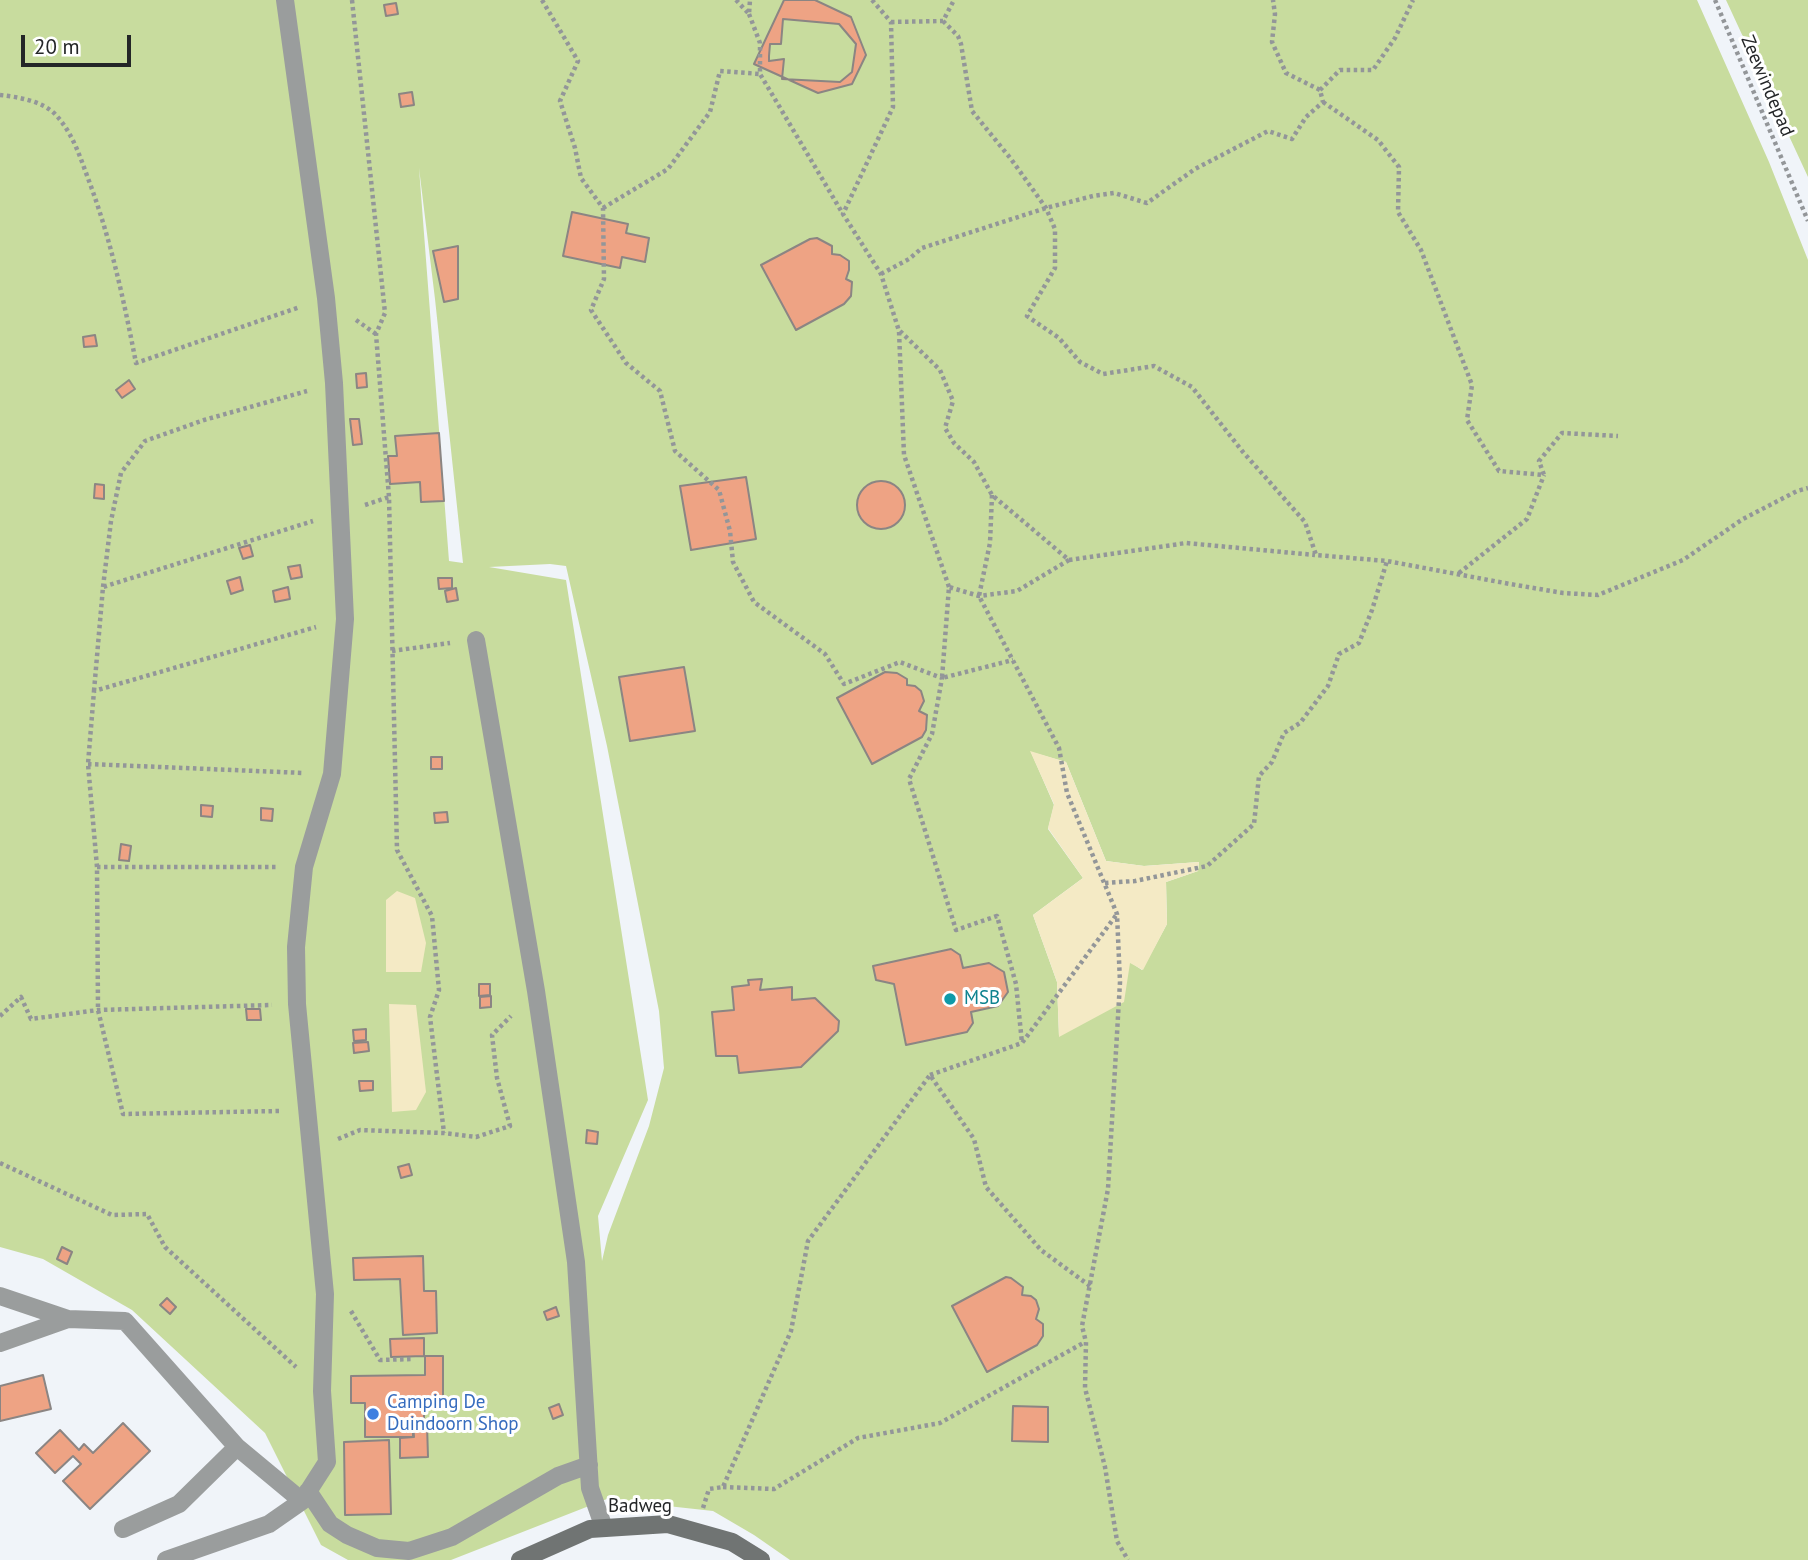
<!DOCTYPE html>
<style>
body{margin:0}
#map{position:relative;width:1808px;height:1560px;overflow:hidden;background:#f0f4f9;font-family:"PT Sans",sans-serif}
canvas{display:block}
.scale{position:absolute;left:21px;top:35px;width:110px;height:32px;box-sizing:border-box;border:4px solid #242628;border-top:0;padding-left:9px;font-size:21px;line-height:24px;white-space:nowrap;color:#242628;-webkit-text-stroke:5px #fff;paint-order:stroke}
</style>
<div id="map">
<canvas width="1808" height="1560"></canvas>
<div class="scale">20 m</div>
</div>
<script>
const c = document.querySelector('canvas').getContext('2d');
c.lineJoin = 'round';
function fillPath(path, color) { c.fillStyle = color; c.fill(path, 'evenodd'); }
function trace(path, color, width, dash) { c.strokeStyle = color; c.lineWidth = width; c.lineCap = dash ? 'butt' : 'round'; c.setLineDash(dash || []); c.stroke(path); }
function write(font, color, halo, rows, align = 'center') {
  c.font = font + ' "PT Sans",sans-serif'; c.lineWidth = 6; c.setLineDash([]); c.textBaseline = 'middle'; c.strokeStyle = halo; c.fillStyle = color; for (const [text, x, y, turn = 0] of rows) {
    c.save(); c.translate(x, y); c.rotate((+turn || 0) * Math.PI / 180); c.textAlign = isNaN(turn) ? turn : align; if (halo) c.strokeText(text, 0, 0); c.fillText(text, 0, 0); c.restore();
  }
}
fillPath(new Path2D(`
 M0 0H1697L1769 162 1808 260V1560H790L754 1535 713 1511 613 1500 612 1497 451 1560H348L321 1545 265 1433 132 1310 43 1259 0 1247ZM419 168 435 299 463 563 449 561ZM550 564 566 566 607 746 659 1011 664 1068 649 1126 608 1235 602 1261 598 1216 648 1100 566 580 489 567ZM1031 752 1066 762 1106 861 1144 866 1199 862 1198 871 1166 882 1167 924 1142 970 1130 962 1059 1036 1057 982 1033 915 1083 878 1048 829 1054 805Z
 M1726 0H1808V177Z`), '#c8dc9e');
fillPath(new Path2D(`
 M1030 751 1066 762 1106 861 1144 866 1199 862 1198 871 1166 882 1167 924 1143 970 1130 963 1124 1002 1059 1037 1057 982 1033 915 1083 878 1048 828 1054 804Z
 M397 891 415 898 426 943 421 972H386V900Z
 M389 1004 416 1005 426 1092 416 1110 392 1112Z`), '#f4eac5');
const building = new Path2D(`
 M784 0H815L851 17 866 55 852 84 818 93 754 64Z
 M396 3 398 14 386 16 384 5Z
 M783 19 839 24 856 44 852 72 840 82 782 79 784 59 769 61V56L770 44H781Z
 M412 92 414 105 401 107 399 94Z
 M572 212 628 224 626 233 649 238 645 262 622 257 620 268 563 256Z
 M817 238 832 246V254L840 255 849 261V270L846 279 852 282 851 296 844 304 796 330 761 265 810 239Z
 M458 246V299L444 302 433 251Z
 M95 335 97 346 84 347 83 337Z
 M366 373 367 387 357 388 356 374Z
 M129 380 135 389 122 398 116 390Z
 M350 419H359L362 444 353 445Z
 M439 433 444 501 421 502 420 482 390 484 388 456H397L395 436Z
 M746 477 756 539 691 550 680 486Z
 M857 505a24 24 0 1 1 48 0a24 24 0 1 1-48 0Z
 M95 484 104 485V499L94 498Z
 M250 545 253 556 243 559 239 548Z
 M300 565 302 577 291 579 288 567Z
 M240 577 243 590 231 594 227 581Z
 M438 578H452V588L439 589Z
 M288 587 290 599 275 602 273 591Z
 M456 588 458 600 447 602 445 591Z
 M684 667 695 731 630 741 619 677Z
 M885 672 897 673 907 679V685L915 686 921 691 924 701 919 711 927 715 926 730 922 737 872 764 837 698Z
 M431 757H442V769H431Z
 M201 805 213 806 212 817 201 816Z
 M261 808 273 809 272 821 261 820Z
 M447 812 448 822 435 823 434 813Z
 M121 844 131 846 129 861 119 860Z
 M951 949 960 955 963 968 989 963 1004 972 1008 992 998 1006 971 1012 973 1023 967 1032 906 1045 894 984 876 980 873 966Z
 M762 979 760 990 792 987V1000L815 998 839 1021 838 1031 801 1067 739 1073 737 1056H716L712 1012 734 1010 732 987 749 985 748 980Z
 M479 984H490V995L479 996Z
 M491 996V1007L480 1008V997Z
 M246 1009H260L261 1020H247Z
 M366 1029V1040L354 1041 353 1030Z
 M368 1042 369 1051 354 1053 353 1043Z
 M359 1081H373V1090L360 1091Z
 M587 1130 598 1132 597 1144 586 1143Z
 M409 1164 412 1175 401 1178 398 1167Z
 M62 1247 72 1252 67 1264 57 1259Z
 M423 1256 424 1291H436L437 1333 403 1335 400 1279 354 1280 353 1258Z
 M1006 1277 1011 1278 1023 1287 1022 1295 1031 1296 1036 1300 1039 1309 1036 1319 1043 1324V1336L1037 1345 987 1372 952 1306Z
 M167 1298 176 1307 170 1314 160 1305Z
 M556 1307 559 1316 547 1320 544 1312Z
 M424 1338V1356L391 1357 390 1339Z
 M425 1356H443V1406L424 1407V1421H413V1437H365V1403H351V1376L425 1375Z
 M43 1375 51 1409 0 1421V1386Z
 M559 1404 563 1415 553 1419 549 1408Z
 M1013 1406 1048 1407V1442L1012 1441Z
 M123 1423 150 1451 90 1509 63 1481 81 1464 73 1456 55 1473 36 1453 60 1430 79 1450 84 1444 93 1453Z
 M413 1424H427L428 1457 400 1458V1438L414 1437Z
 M389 1440 391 1514 345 1515 344 1442Z`);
fillPath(building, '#eea384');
trace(building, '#8b8583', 2);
trace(new Path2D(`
 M352 0 385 313 376 334 389 497 397 850 432 916 439 990 430 1017 444 1133
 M542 0 578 61 560 101 575 148 581 178 603 208 604 279 591 310 626 363 660 391 675 451 719 490 730 531 733 562 754 602 825 654 844 684 900 662 942 678 932 734 909 779 956 930 997 916 1016 984 1022 1043
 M736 0 749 14 750 0
 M872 0 891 22 893 107 843 214 881 274 899 331 904 455 949 587
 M1715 0 1808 221
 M749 14 760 43V74L843 214
 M943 21 958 36 961 44 972 111 1011 159 1046 208 1055 229V268L1027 316 1059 338 1080 362 1103 374 1154 366 1192 387 1243 452 1305 522 1316 555 1387 561 1510 584 1563 593 1598 595 1683 560 1743 519 1797 491 1808 488
 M891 22 943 21 954 0
 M1320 90 1340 70H1373L1395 38 1413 0
 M0 95C18 97 42 101 55 114 73 133 80 157 89 181 111 240 124 301 136 363L300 307
 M1323 102 1378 140 1399 167 1398 212 1421 250 1472 385 1467 420 1499 471 1544 475 1539 461 1562 433 1618 436
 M603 208 668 169 710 112 720 71 760 74
 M881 274 909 259 922 248 1046 208 1093 196 1114 193 1147 203 1195 169 1268 131 1292 139 1306 117 1323 102 1320 90 1286 73 1272 42 1275 14 1273 0
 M356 320 376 334
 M900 331 940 370 953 401 945 428 954 443 974 462 992 495 1069 560 1017 591 979 596 949 587 942 678 1013 660
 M992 495 990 543 979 596 1059 748 1067 793 1117 914 1120 982 1108 1189 1082 1326 1086 1342 1085 1388 1105 1467 1117 1541 1128 1560
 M365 505 389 497
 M1069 560 1186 543 1315 555
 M1459 573 1527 519 1544 475
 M103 587 111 521 121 473 145 441 204 420 307 391
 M392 651 450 643
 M94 691 103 587 313 521
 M88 764 304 773
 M97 867H279
 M1105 883 1135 881 1207 866 1254 824 1259 776 1272 762 1284 733 1300 723 1328 686 1339 654 1359 643 1372 610 1387 561
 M0 1016 21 997 31 1019 98 1010 272 1005
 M930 1075 1022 1043 1117 914
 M279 1111 123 1114 98 1010 97 867 88 764 94 691 316 627
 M338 1139 360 1130 444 1133 476 1137 510 1126 497 1078 492 1035 511 1016
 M0 1163 112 1215 147 1214 165 1247 296 1367
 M351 1311 380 1360 414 1359
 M723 1487 774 1489 858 1438 940 1423 1085 1342
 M703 1508 709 1489 723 1487 791 1331 808 1241 930 1075 974 1139 986 1187 1041 1250 1090 1286`), '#939699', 4.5, [3.5, 3.5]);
trace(new Path2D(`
 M476 640 536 991 576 1262 590 1488 604 1528
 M0 1296 68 1319 125 1321 237 1447 302 1501
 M0 1343 68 1319
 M308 1491 330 1524 347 1535 377 1548 409 1551 452 1537 558 1476 589 1465
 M123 1529 179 1504 237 1447
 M166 1560 269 1524 302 1501 327 1462 322 1391 325 1294 297 1004 296 947 304 867 332 774 345 619 334 383 326 298 285 0`), '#9a9d9d', 18);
trace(new Path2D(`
 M520 1560 590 1529 668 1524 732 1542 761 1560`), '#707473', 18);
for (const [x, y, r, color] of [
 [950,999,7,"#0f9aa8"],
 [373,1414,7,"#3f7fe0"]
]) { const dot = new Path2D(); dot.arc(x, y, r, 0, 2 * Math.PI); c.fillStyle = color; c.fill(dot); trace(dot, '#fff', 2.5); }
write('19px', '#242628', '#fff', [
 ["Zeewindepad",1767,86,67],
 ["Badweg",640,1507]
]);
write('19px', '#0d838f', '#fff', [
 ["MSB",964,999]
], 'left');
write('19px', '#366cbe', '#fff', [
 ["Camping De",387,1403],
 ["Duindoorn Shop",387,1425]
], 'left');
</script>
